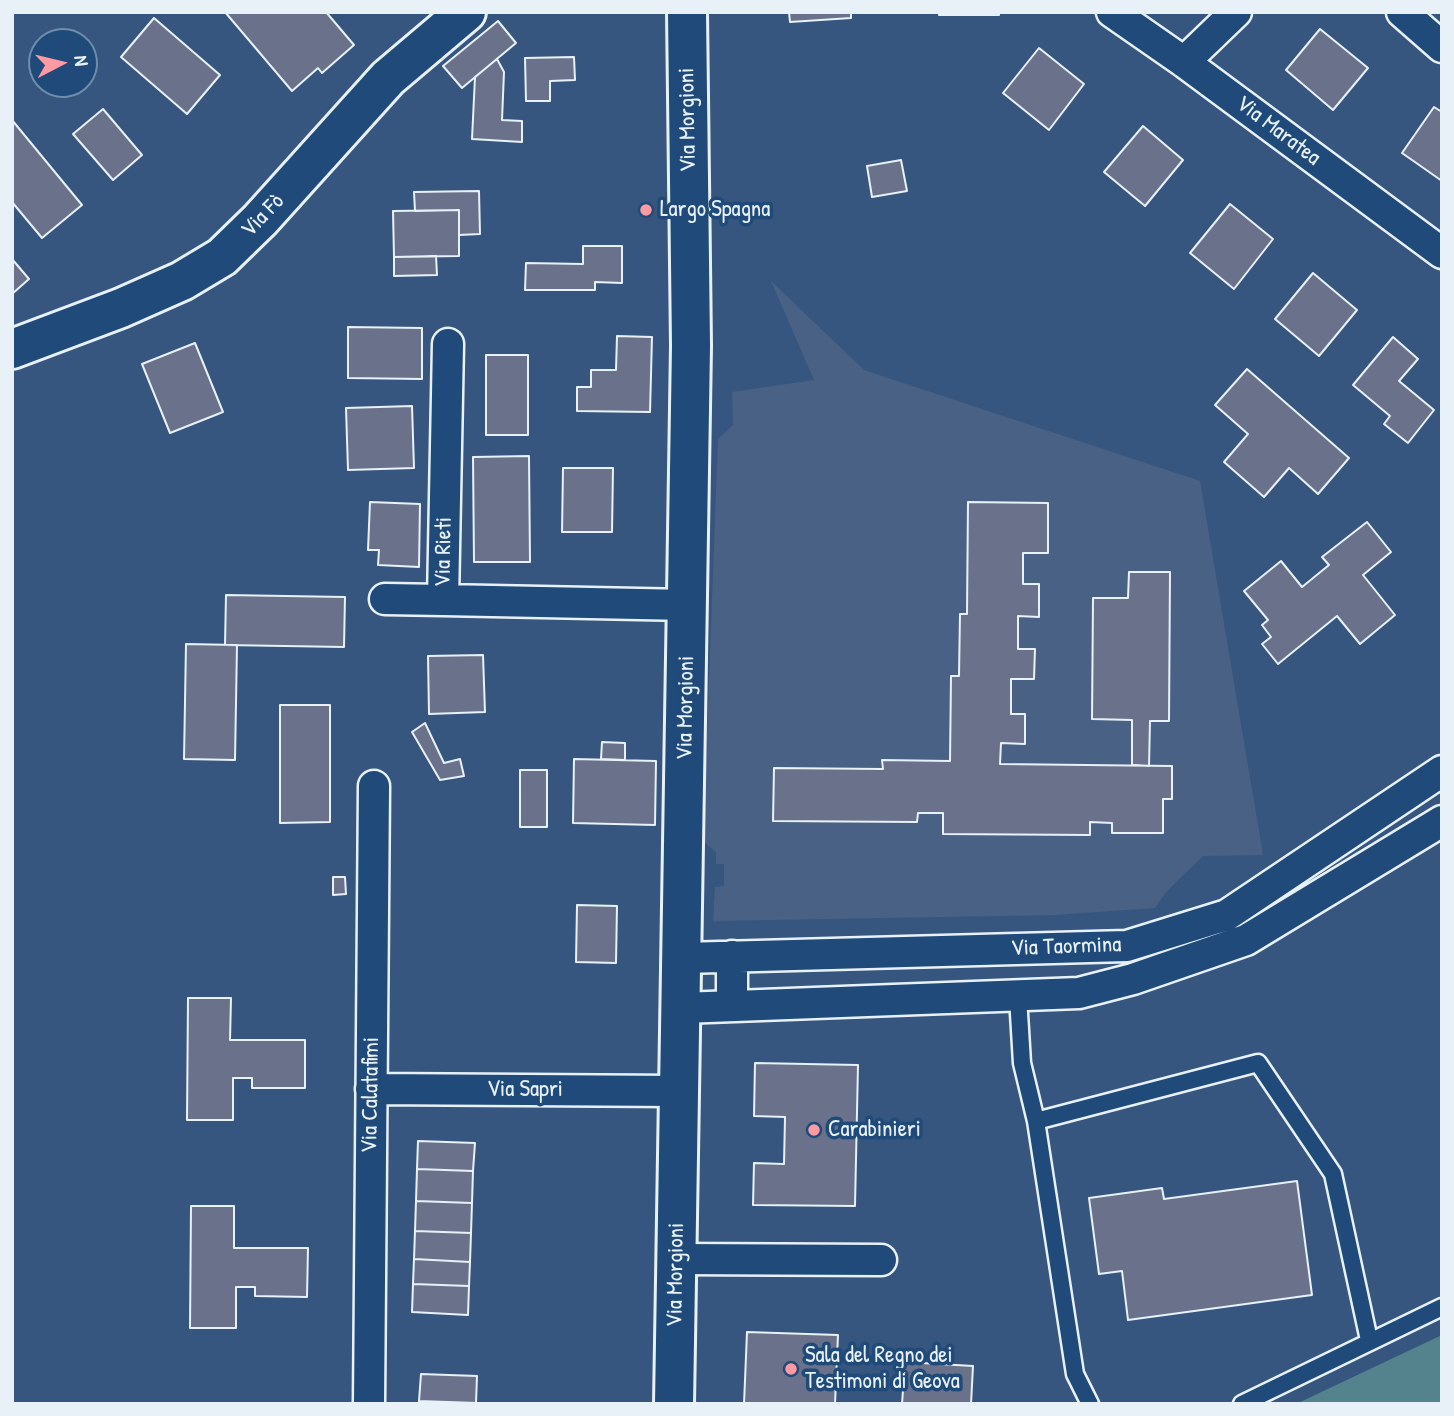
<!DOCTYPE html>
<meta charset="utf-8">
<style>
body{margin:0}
#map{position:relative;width:1454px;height:1416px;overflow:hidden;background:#36567f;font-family:"Patrick Hand",sans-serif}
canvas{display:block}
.frame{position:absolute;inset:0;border:14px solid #e8f1f8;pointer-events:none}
.north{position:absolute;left:28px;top:28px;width:70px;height:70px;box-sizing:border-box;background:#1f4a7a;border:2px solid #6f8dac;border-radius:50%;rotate:83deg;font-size:19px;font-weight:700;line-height:28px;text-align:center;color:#e8f1f8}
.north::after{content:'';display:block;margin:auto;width:24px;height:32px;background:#ff9aa2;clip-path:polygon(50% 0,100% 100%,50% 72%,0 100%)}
</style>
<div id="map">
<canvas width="1454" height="1416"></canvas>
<div class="frame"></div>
<div class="north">N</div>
</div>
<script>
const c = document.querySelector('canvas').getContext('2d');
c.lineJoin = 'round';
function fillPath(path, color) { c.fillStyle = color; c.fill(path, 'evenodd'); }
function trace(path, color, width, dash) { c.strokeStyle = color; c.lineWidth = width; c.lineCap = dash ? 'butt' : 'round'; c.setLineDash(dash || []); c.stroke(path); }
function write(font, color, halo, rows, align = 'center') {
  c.font = font + ' "Patrick Hand",sans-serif'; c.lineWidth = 7; c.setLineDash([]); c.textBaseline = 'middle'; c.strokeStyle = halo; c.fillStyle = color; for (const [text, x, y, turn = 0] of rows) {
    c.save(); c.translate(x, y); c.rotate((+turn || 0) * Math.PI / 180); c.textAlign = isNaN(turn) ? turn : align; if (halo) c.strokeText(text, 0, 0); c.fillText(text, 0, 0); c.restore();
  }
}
fillPath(new Path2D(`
 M771 281 864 370 1200 481 1263 855 1203 856 1166 892 1155 908 1055 915 713 921 715 887 724 886V864H716V852L703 841 718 439 733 425 732 392 814 380Z`), '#496185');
fillPath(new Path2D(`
 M1442 1335V1404H1296Z`), '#55838d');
const building = new Path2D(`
 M225 12H326L354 45 322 73 318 68 292 91Z
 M789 12H851V18L790 22Z
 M939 12H999V15H939Z
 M154 18 220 75 187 114 121 57Z
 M498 21 516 43 462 88 443 66Z
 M1320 29 1368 68 1333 110 1286 70Z
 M1039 48 1084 84 1049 130 1003 93Z
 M574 57 575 80 550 81V101H526L525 58Z
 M497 59 504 72 502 120 522 121V142L472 139 475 77Z
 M1434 107 1442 112V181L1402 153Z
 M103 109 142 155 113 180 73 134Z
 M12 120 82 205 42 238 12 202Z
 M1143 126 1183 160 1145 206 1104 172Z
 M901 160 907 191 872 197 867 166Z
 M479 191 480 234 459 235V210L415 211 414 192Z
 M1230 204 1273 239 1234 289 1190 253Z
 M459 210V256L394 257 393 211Z
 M583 246H622V283L595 282V290H525L526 263 583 264Z
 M436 256 437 275 394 276V257Z
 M12 259 29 279 12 294Z
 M1313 273 1357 310 1319 356 1275 319Z
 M348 327 422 328V379L348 378Z
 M617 336 652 337 650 412 577 411V387H591V370H616Z
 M1393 337 1418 359 1399 381 1434 410 1408 443 1384 424 1390 416 1353 385Z
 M195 343 223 412 170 433 142 364Z
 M486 355H528V435H486Z
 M1247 369 1349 458 1318 494 1289 468 1264 497 1224 462 1248 434 1215 405Z
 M412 406 414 468 348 470 346 408Z
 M529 456 530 562H474L473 457Z
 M563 468H613L612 532H562Z
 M370 502 420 504 419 567 378 565 379 550H368Z
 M968 502 1048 503V553H1023V584H1039V617L1018 616V649H1035L1034 679H1011V714H1025V744L1001 743 1000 764 1172 766V799H1163V833H1112V823L1090 822V835L943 834V813H918L917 822 773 821 774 768 883 769 882 760 950 761 951 676H959L960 614H967Z
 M1367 522 1391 552 1363 575 1395 615 1360 644 1337 616 1278 664 1262 644 1271 637 1262 625 1268 620 1244 591 1281 561 1302 587 1329 565 1322 557Z
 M1129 572H1170L1169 721H1150L1149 766 1132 765V720L1092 719 1093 598H1128Z
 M226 595 345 597 344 647 225 645Z
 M186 644 237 645 235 760 184 759Z
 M483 655 485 712 429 714 428 656Z
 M280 705H330V822L280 823Z
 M425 723 444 763 460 759 464 776 440 780 412 732Z
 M602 742 625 743V760L601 759Z
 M574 759 656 761 655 825 573 823Z
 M520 770H547V827H520Z
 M333 877H345L346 894 333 895Z
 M577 905 617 906 616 963 576 962Z
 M188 998H231L230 1040H305V1088H252V1078H233V1120H187Z
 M755 1063 858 1065 855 1206 753 1205 754 1163 784 1164 785 1117 754 1116Z
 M418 1141 475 1143 473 1171 417 1169Z
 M417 1169 473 1171 472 1203 416 1201Z
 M1297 1181 1312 1295 1128 1320 1122 1271 1099 1274 1089 1198 1162 1188 1164 1199Z
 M416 1201 472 1203 471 1233 415 1231Z
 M191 1206H234V1248H308L307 1297 255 1296V1287H236V1328H190Z
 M415 1231 471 1233 470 1262 414 1259Z
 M414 1259 470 1262 469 1286 413 1284Z
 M413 1284 469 1286 468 1315 412 1312Z
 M747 1332 838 1335 835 1404H744Z
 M905 1362 973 1366 971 1404H902Z
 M421 1374 477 1376 476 1403 419 1401Z
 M419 1401 476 1403V1404H419Z`);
fillPath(building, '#6a728b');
trace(building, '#e8f1f8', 2);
const lane = new Path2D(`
 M1018 997 1022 1063 1036 1121 1075 1374 1090 1404
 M1036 1121 1258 1063 1333 1174 1369 1340
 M1242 1404 1442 1307`);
const street = new Path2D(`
 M1112 12 1184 62 1442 253
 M1402 12 1442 47
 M1184 62 1236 12
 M448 344 443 600 688 605
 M385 599 443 600
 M732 956V1006
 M683 958 1127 946 1227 915 1442 771
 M682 1008 1079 993 1133 979 1246 940 1442 821
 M371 1089 678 1091
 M676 1259 881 1260
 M369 1404 374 786`);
const secondary = new Path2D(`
 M12 349 121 308 182 281 222 257 260 220 388 78 466 12
 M674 1404 691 346 687 12`);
trace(lane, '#e8f1f8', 21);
trace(street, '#e8f1f8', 35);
trace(secondary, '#e8f1f8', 44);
trace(lane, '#1f4a7a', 16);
trace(street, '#1f4a7a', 30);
trace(secondary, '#1f4a7a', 38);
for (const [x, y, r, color] of [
 [646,210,7,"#ff9aa2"],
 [814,1130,7,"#ff9aa2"],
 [791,1369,7,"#ff9aa2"]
]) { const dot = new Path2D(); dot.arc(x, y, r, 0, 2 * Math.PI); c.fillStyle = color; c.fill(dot); trace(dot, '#1f4a7a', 2.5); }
write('23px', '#e8f1f8', '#1f4a7a', [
 ["Via Morgioni",688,120,-91],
 ["Via Maratea",1278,131,37],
 ["Via Fò",263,216,-46],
 ["Via Rieti",444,552,-89],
 ["Via Morgioni",686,708,-89],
 ["Via Taormina",1066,947,-2],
 ["Via Sapri",525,1090],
 ["Via Calatafimi",371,1095,-89],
 ["Via Morgioni",676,1275,-89]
]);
write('23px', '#e8f1f8', '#1f4a7a', [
 ["Largo Spagna",660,210],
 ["Carabinieri",828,1130],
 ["Sala del Regno dei",805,1356],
 ["Testimoni di Geova",805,1382]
], 'left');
</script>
